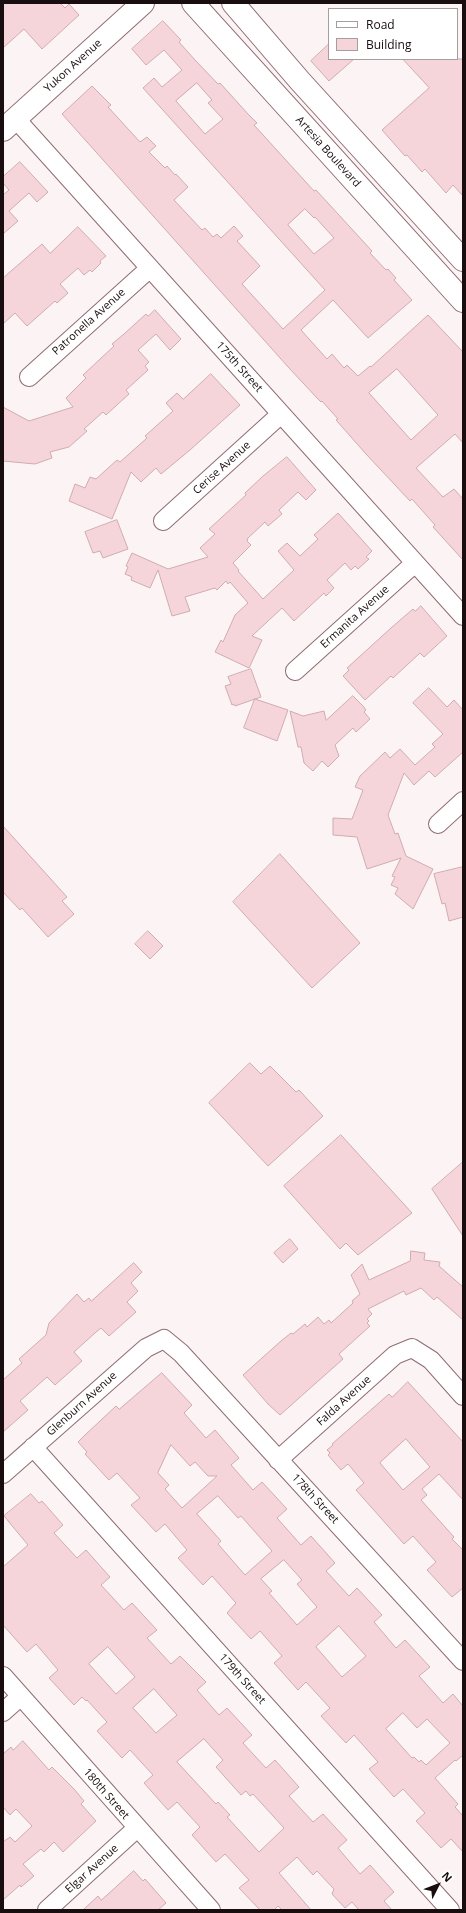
<!DOCTYPE html>
<style>
body{margin:0}
#map{position:relative;width:466px;height:1913px;overflow:hidden;background:#fcf4f4;font-family:"Open Sans",sans-serif}
canvas{display:block}
.frame{position:absolute;inset:0;border:4px solid #190d0f;pointer-events:none}
.legend{position:absolute;left:328px;top:8px;width:130px;height:52px;box-sizing:border-box;background:#fff;border:1px solid #a39e9f;margin:0;padding:5px 7px;list-style:none;font-size:12px;color:#190d0f}
.legend li{display:flex;align-items:center;gap:8px;height:20px}
.legend b{width:20px;border:1px solid #a39e9f}
.north{position:absolute;left:418px;top:1865px;width:40px;height:40px;-webkit-text-stroke:3px #fff;paint-order:stroke;rotate:48deg;font-size:11px;font-weight:700;line-height:16px;text-align:center;color:#190d0f}
.north::after{content:'';display:block;margin:auto;width:14px;height:18px;background:#190d0f;clip-path:polygon(50% 0,100% 100%,50% 72%,0 100%)}
</style>
<div id="map">
<canvas width="466" height="1913"></canvas>
<div class="frame"></div>
<ul class="legend">
<li><b style="height:5px;background:#fff"></b>Road</li>
<li><b style="height:11px;background:#f5d5d9"></b>Building</li>
</ul>
<div class="north">N</div>
</div>
<script>
const c = document.querySelector('canvas').getContext('2d');
c.lineJoin = 'round';
function fillPath(path, color) { c.fillStyle = color; c.fill(path, 'evenodd'); }
function trace(path, color, width, dash) { c.strokeStyle = color; c.lineWidth = width; c.lineCap = dash ? 'butt' : 'round'; c.setLineDash(dash || []); c.stroke(path); }
function write(font, color, halo, rows, align = 'center') {
  c.font = font + ' "Open Sans",sans-serif'; c.lineWidth = 3; c.setLineDash([]); c.textBaseline = 'middle'; c.strokeStyle = halo; c.fillStyle = color; for (const [text, x, y, turn = 0] of rows) {
    c.save(); c.translate(x, y); c.rotate((+turn || 0) * Math.PI / 180); c.textAlign = isNaN(turn) ? turn : align; if (halo) c.strokeText(text, 0, 0); c.fillText(text, 0, 0); c.restore();
  }
}
const building = new Path2D(`
 M3 3H60L65 8 69 4 79 15 42 49 24 29 3 48Z
 M163 21 181 40 179 42 195 60 218 84 220 83 248 114 257 123 254 125 314 191 316 190 372 251 370 253 386 270 388 269 396 278 394 280 412 300 368 338 333 300 301 330 327 359 332 354 344 368 347 365 358 376 370 366 371 367 428 315 463 352V443L455 434 416 468 443 497 454 489 463 499V560L433 527 435 525 412 499 410 501 366 454 336 420 338 419 322 401 321 402 317 398 289 368 62 114 92 86 111 105 108 107 140 142 147 137 156 146 149 152 165 168 167 166 175 175 176 174 188 187 174 200 202 230 205 228 213 237 217 234 221 238 234 226 243 236 237 241 260 266 242 284 283 329 325 290 143 88 154 78 162 87 182 70 164 50 146 65 132 49ZM197 83 212 100 208 103 223 119 205 134 176 101ZM305 209 314 218 315 217 334 238 314 254 288 225ZM397 369 438 415 411 440 369 393Z
 M329 44V59H354L329 81 311 61Z
 M403 59H463V196L453 185 446 193 425 169 422 172 407 155 405 156 382 130 429 88Z
 M20 162 48 192 37 202 29 193 9 211 18 221 3 234V195L9 190 3 183V177Z
 M78 227 106 256 100 261 101 263 92 272 90 270 84 275 78 268 60 284 68 293 57 303 55 301 27 326 15 313 3 324V278L42 244 50 253Z
 M155 310 181 339 170 350 156 334 138 350 149 362 145 366 148 370 126 390 129 394 106 415 103 412 84 429 87 431 69 447 50 452 52 458 35 464 3 461V407L29 421 73 407 66 398 86 378 83 375 114 346 112 344 124 334 146 314 148 316Z
 M211 374 240 405 190 450 161 474 156 468 141 482 131 472 112 519 69 501 75 484 85 488 90 477 96 479 117 460 120 462 147 438 145 436 173 411 166 403 177 393 183 399Z
 M287 457 316 490 306 500 298 492 279 510 282 514 268 526 265 522 248 538 247 541 251 545 233 563 239 570 238 571 263 599 294 570 278 551 287 543 300 556 318 539 314 535 338 513 372 551 366 557 369 559 358 569 355 566 351 570 345 563 327 580 334 588 326 596 324 593 294 621 282 608 252 636 262 640 249 668 215 652 221 640 223 642 235 615 248 603 230 582 228 584 226 581 217 590 215 588 185 597 190 611 172 616 158 570 150 588 131 580 132 577 125 574 128 567 126 566 132 553 168 569 208 557 200 548 215 534 209 529 246 495 245 493 262 477Z
 M117 520 128 549 103 558 100 551 93 553 85 532Z
 M421 606 447 636 424 657 420 653 393 678 391 676 365 700 343 676 349 670 347 668 391 628 413 609 415 611Z
 M251 669 261 697 235 706 234 704 232 705 225 686 231 684 228 677Z
 M429 688 447 707 454 700 463 710V752L435 777 429 771 414 785 404 773 388 815 395 834 398 833 406 856 433 869 413 909 395 894 398 888 391 885 395 877 392 876 401 858 367 869 357 837 333 835V818L352 819 363 790 355 787 360 776 385 752 390 758 400 749 415 765 435 747 432 744 443 734 413 703Z
 M353 696 363 706 366 710 364 712 370 719 356 732 353 728 335 745 339 756 328 767 322 761 313 771 304 763 301 747H298L290 711 303 716 324 711 326 720Z
 M255 699 288 710 277 741 244 728Z
 M3 826 67 897 62 901 74 914 48 937 22 908 20 910 3 892Z
 M280 854 360 943 312 988 233 902Z
 M463 867V917L449 921 445 903 442 904 434 874Z
 M148 931 163 946 150 959 135 944Z
 M250 1063 261 1074 270 1066 296 1092 299 1090 323 1116 268 1166 209 1103Z
 M341 1135 412 1213 358 1255 346 1243 340 1249 284 1186Z
 M463 1162V1236L432 1189Z
 M290 1239 298 1249 283 1263 274 1253Z
 M411 1251 425 1253 424 1260 440 1262 439 1266 463 1287V1320L437 1297 434 1300 421 1288 406 1295 404 1291 368 1309 372 1314 367 1319 369 1321 367 1323 370 1326 339 1354 343 1359 280 1415 268 1404 243 1375 281 1341 291 1333 293 1334 305 1324 307 1327 318 1317 324 1324 329 1320 331 1323 353 1303 352 1301 360 1294 351 1275 362 1264 369 1280 410 1261Z
 M134 1263 142 1272 131 1283 138 1291 127 1302 136 1312 109 1336 101 1328 95 1333 74 1352 82 1361 55 1385 47 1377 20 1401 28 1410 3 1432V1380L22 1363 19 1359 46 1335 49 1323 77 1294 84 1302 89 1298 91 1301Z
 M162 1373 192 1405 184 1413 206 1438 215 1430 239 1458 231 1465 253 1490 262 1482 287 1509 277 1518 301 1545 311 1536 335 1563 326 1571 349 1596 357 1588 382 1615 374 1622 396 1648 405 1640 430 1667 419 1676 443 1703 453 1694 463 1706V1757L462 1756 456 1761 455 1760 435 1778 458 1804 455 1807 463 1816V1852L451 1839 441 1848 416 1821 425 1813 403 1789 394 1797 369 1769 378 1762 354 1735 346 1743 331 1727 321 1716 330 1708 306 1682 298 1690 274 1663 282 1656 260 1631 251 1639 227 1613 236 1603 212 1576 203 1585 178 1558 187 1550 165 1524 156 1532 131 1505 140 1498 117 1473 109 1480 108 1479 85 1454 87 1452 78 1442 85 1435 116 1406 119 1409ZM171 1445 190 1466 195 1462 208 1476H217L182 1508 165 1489 169 1485 158 1473ZM218 1496 238 1518 241 1516 272 1551 245 1575 218 1544 221 1541 197 1514ZM284 1560 302 1580 297 1584 317 1607 297 1625 269 1593 272 1591 261 1579ZM339 1626 366 1656 342 1677 316 1647ZM403 1713 417 1728 427 1719 450 1743 426 1765 421 1760 419 1762 414 1757 412 1758 386 1729Z
 M408 1382 463 1442V1500L439 1474 422 1489 427 1495 421 1500 454 1537 452 1539 463 1550V1588L452 1597 427 1570 436 1562 413 1536 404 1544 356 1490 364 1483 348 1464 341 1470 328 1455 330 1453 327 1450 333 1445 332 1444 389 1394 392 1397ZM406 1439 430 1467 403 1490 380 1463Z
 M31 1494 39 1503 42 1501 63 1525 54 1533 77 1558 86 1550 110 1577 101 1585 124 1610 132 1603 157 1630 147 1638 171 1664 180 1656 206 1682 197 1690 219 1715 227 1708 252 1735 243 1743 266 1768 275 1760 299 1787 289 1796 313 1822 323 1814 347 1840 338 1848 360 1874 370 1865 394 1892 384 1901 392 1910H359L352 1902 345 1908 332 1894 334 1889 317 1871 313 1875 297 1857 279 1873 311 1910H282L278 1906 274 1910H260L239 1888 249 1880 225 1854 216 1862 192 1835 200 1827 177 1802 168 1810 144 1783 153 1775 130 1750 122 1758 97 1731 107 1722 87 1700 86 1701 82 1697 74 1705 49 1678 58 1670 36 1644 27 1652 3 1625V1567L28 1545 4 1516ZM108 1647 135 1677 116 1694 89 1664ZM154 1689 177 1715 156 1733 133 1708ZM204 1739 223 1760 216 1767 241 1795 246 1791 250 1796 253 1794 284 1828 259 1852 227 1817 230 1815 218 1802 216 1804 177 1762Z
 M23 1741 49 1770 52 1767 74 1789 84 1801 81 1804 96 1821 63 1852 54 1842 44 1852 41 1849 23 1864 34 1876 21 1887 20 1885 3 1900V1842L10 1837 15 1842 32 1826 16 1809 10 1815 3 1807V1754L11 1747 13 1750Z
 M134 1871 143 1881 145 1879 166 1903 158 1910H83L98 1896 101 1900Z`);
fillPath(building, '#f5d5d9');
trace(building, '#d0abb0', 1);
const minor = new Path2D(`
 M15 118 463 616
 M29 377 150 268
 M163 521 281 414
 M295 671 415 563
 M438 824 463 801
 M33 1447 450 1910
 M278 1460 395 1355 412 1348 431 1360 463 1396
 M3 1474 146 1348 164 1339 181 1353 463 1661
 M3 1676 211 1910
 M3 1712 21 1696
 M47 1910 137 1828`);
const tertiary = new Path2D(`
 M3 130 143 3`);
const primary = new Path2D(`
 M193 3 463 301
 M233 3 300 81 463 260`);
trace(minor, '#8f6d72', 20);
trace(tertiary, '#8f6d72', 24);
trace(primary, '#8f6d72', 24);
trace(minor, '#fff', 18);
trace(tertiary, '#fff', 22);
trace(primary, '#fff', 22);
write('11px', '#190d0f', '#fff', [
 ["Yukon Avenue",73,66,-42],
 ["Artesia Boulevard",328,152,48],
 ["Patronella Avenue",89,322,-42],
 ["175th Street",239,367,48],
 ["Cerise Avenue",222,468,-42],
 ["Ermanita Avenue",355,617,-42],
 ["Falda Avenue",344,1401,-42],
 ["Glenburn Avenue",82,1404,-42],
 ["178th Street",315,1499,47],
 ["179th Street",242,1679,48],
 ["180th Street",106,1794,49],
 ["Elgar Avenue",92,1869,-42]
]);
</script>
